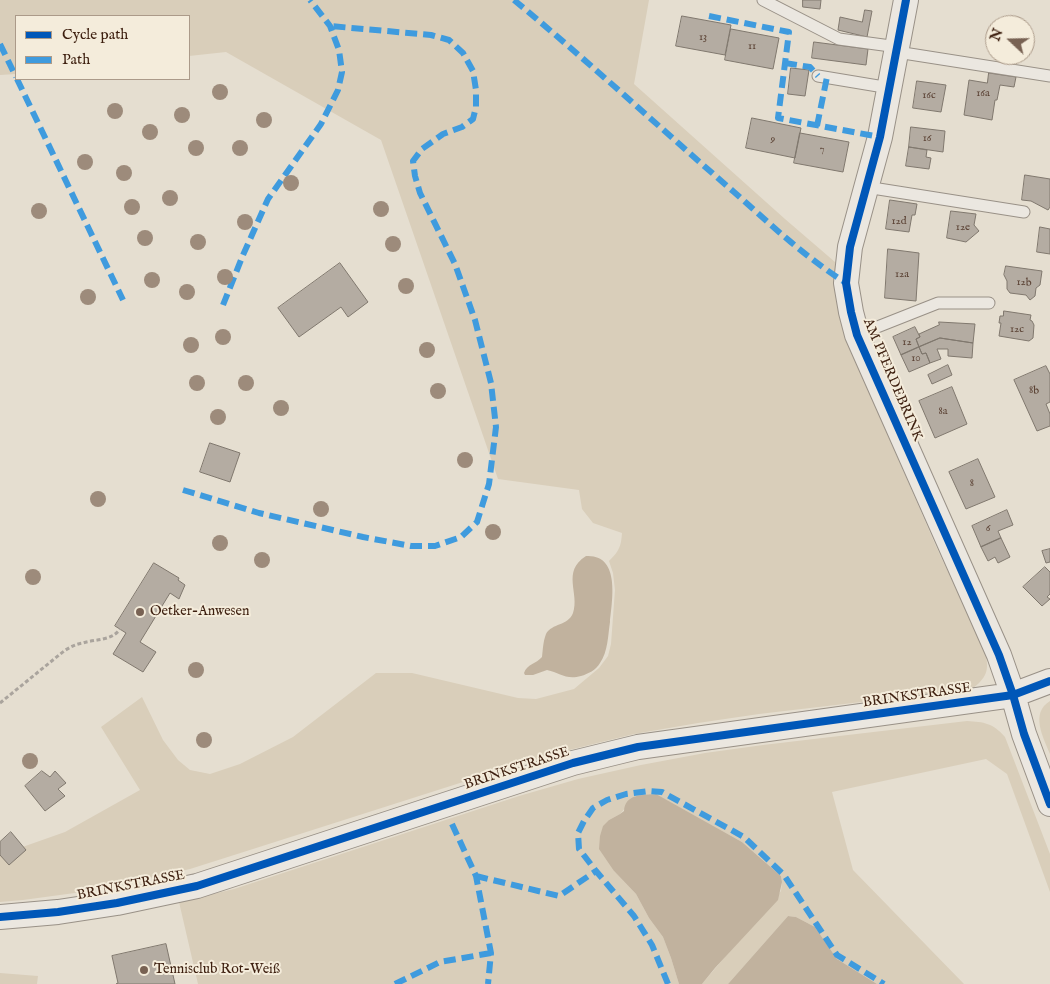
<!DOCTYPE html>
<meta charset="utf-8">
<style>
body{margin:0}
#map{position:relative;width:1050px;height:984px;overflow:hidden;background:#e5ded0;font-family:"IM FELL English",serif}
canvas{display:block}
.legend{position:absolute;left:15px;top:15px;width:175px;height:65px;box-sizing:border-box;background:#f4ecdb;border:1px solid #ab9a89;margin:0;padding:6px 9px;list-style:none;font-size:15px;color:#3d1f0f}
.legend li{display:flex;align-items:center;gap:10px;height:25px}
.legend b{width:25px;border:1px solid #ab9a89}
.north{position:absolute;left:985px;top:15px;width:50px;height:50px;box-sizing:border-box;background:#f4ecdb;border:1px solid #ab9a89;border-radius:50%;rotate:291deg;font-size:14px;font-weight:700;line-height:20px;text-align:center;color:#3d1f0f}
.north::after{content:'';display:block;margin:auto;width:18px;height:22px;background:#786253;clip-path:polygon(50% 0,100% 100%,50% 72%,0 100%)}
</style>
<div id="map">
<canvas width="1050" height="984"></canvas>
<ul class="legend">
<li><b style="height:6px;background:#0057b8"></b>Cycle path</li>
<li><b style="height:6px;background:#3f9bde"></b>Path</li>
</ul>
<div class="north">N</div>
</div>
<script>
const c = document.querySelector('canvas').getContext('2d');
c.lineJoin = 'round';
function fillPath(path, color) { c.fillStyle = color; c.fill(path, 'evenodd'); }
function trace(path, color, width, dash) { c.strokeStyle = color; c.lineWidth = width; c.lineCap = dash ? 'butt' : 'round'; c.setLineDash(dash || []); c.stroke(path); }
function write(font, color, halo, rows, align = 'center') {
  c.font = font + ' "IM FELL English",serif'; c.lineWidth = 4; c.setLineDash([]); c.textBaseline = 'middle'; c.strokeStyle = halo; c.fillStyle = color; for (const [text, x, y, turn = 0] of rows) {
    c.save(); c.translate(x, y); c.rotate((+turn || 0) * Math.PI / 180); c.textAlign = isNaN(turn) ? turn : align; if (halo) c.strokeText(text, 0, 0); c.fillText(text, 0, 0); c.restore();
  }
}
fillPath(new Path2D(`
 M0 0H649L634 84 785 219 835 262 842 317 849 346 935 544 985 652C990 671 986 678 972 689L759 714 698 723 634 734 569 750 510 767 253 849 190 869 140 880 82 892 23 900 0 902V851L14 850 65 832 140 790 101 727 142 697 163 740 178 760 190 770 210 774 240 764 293 737 376 673H412L518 698 536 699 574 689 599 668 608 656 611 644 615 590 613 573 609 561C619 551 621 547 622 533L593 523 582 509 579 490 498 479 381 140 226 52 189 56V16H16V74L0 75Z
 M1050 701V754C1043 737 1030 713 1050 701Z
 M967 721C984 722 993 723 1005 737L1050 854V892L1007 774 986 759 832 792 853 870 964 984H877L837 959 815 927 796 917 788 916 728 984H702L781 891 782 882 781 876 742 842 655 794 636 796 620 814 609 820 614 871 636 894 649 918 663 937 671 958 679 984H198L179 902 234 889 519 796 578 779 641 765 705 753 763 745Z
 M0 973 38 976 37 984H0Z`), '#d9ceba');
fillPath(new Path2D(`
 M586 556C621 554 612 601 610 622 608 635 608 652 600 663 596 670 588 674 581 676 566 680 560 673 547 670L533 675H525L524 673C527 664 536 664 542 657 543 649 543 642 546 634 552 623 568 626 573 613 580 593 561 572 586 556Z
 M656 794 742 842 781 876 782 882 778 900 715 968 702 984H679L671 958 663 937 649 918 636 894 614 871 599 849 600 836 603 826 609 820 620 814 624 811C625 794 642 795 656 794Z
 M788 916 796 917 815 927 837 959 877 984H728Z`), '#c1b29e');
const building = new Path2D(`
 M803 0H821L820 9 803 7Z
 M865 10 872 11 867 37 838 30 840 17 862 22Z
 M682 16 731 25 725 55 676 46Z
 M731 29 779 38 773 69 725 60Z
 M814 42 868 49 866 65 812 58Z
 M791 68 809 70 805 96 788 94Z
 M989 73 1016 77 1014 87 1000 85 997 100H995L992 120 964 115 969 80 987 83Z
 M917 81 946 85 941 112 913 108Z
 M752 118 801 128 795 158 746 148Z
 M911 127 945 131 943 152 909 147Z
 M800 133 849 142 843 172 794 163Z
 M909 147 927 150 926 157 931 158 929 169 906 166Z
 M1025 175 1050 179V207L1048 210 1031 201 1022 200Z
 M890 200 917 204 915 215H912L909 232 886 229Z
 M951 211 976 214 974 225 979 231 966 242 947 238Z
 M1040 227 1050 229V254L1037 252Z
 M888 249 919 253 916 301 885 298Z
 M340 263 368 302 348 317 341 307 299 337 278 308Z
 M1006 266 1042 271 1040 285 1036 288 1035 296 1030 300 1026 295 1010 293 1007 289V281L1004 275Z
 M1004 311 1031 315 1030 320 1032 321 1034 325 1033 338 1029 341 999 336 1001 323H999L1000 316H1003Z
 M939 322 975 324 973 343 940 338 919 347 916 339 920 337 919 334 939 325Z
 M915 327 920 337 916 339 919 347 901 355 893 337Z
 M940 338 973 343 972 358 948 356V349H937L941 359 930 363 926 353 922 354 919 347Z
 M919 347 922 354 926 353 930 363 909 372 901 355Z
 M948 365 952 375 932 384 928 375Z
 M1046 366 1050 374V402L1046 404 1050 414V426L1037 431 1014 380Z
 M952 387 967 424 935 438 919 401Z
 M210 443 240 453 230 482 200 472Z
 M978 459 995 497 966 509 949 472Z
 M1007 510 1013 525 998 531 1001 538 981 547 972 526Z
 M1001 538 1010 557 998 563 995 557 988 561 981 547Z
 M1050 549V562L1046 563 1042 551Z
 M154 563 179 578 178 580 185 585 179 599 170 593 140 642 156 652 143 672 113 654 126 633 115 626Z
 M1045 567 1050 572V594L1047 597 1050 599 1042 606 1023 587Z
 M42 771 50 777 55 771 66 783 58 789 65 796 45 811 25 786Z
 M11 832 26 850 9 865 0 855V842Z
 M166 944 175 984H116L118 983 112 956Z`);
fillPath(building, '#b4aca2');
trace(building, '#80786e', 1);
const service = new Path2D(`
 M763 0 839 39 898 47
 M897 52 1050 76
 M818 76 890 88
 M866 187 1024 212
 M857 335 938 303H989`);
const minor = new Path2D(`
 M906 0 880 137 850 247 846 283 851 312 857 335 999 655 1013 695 1024 734 1050 804
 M0 917 58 912 117 903 197 886 573 763 638 747 1013 695 1050 681`);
trace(service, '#999187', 13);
trace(minor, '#999187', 26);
trace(new Path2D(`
 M0 703 64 651C70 647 76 644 83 643 95 639 112 641 120 629`), '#aaa49d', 3, [4, 2.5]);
trace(service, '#ebe7e0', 11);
trace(minor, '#ebe7e0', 24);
trace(new Path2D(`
 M514 0C589 62 660 128 734 192 770 224 805 257 846 283
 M709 16 789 32 778 118 880 137
 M0 44 16 77
 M785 63 810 67 818 76
 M17 79 123 300
 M817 126 827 77
 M223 305 243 255 268 199 321 124 338 90 342 72 339 50 330 26 310 0
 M183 490 259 513 363 537 411 546H435L461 537 477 522 489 484 496 427 491 383 475 320 455 264 420 193 415 176 413 161 422 149 443 134 462 127 473 119 476 107V90L473 71 463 53 449 40 431 35 330 26
 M452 824 476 876 491 953 488 984
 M476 876 559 896 596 871
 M395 984 440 962 491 953
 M668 984 652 945 634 916 596 871 579 849 578 833 584 821 593 808 607 800 626 794 649 791 662 792 744 837 784 875 837 955 884 984`), '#3f9bde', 6, [12, 6]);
trace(new Path2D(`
 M906 0 880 137 850 247 846 283 851 312 857 335 999 655 1013 695 1024 734 1050 804
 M0 917 58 912 117 903 197 886 573 763 638 747 1013 695 1050 681`), '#0057b8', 8);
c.fillStyle = '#9d8b7b';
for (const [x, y] of [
 [220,92],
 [115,111],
 [182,115],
 [264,120],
 [150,132],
 [196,148],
 [240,148],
 [85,162],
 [124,173],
 [291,183],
 [170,198],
 [132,207],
 [381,209],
 [39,211],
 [245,222],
 [145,238],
 [198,242],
 [393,244],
 [225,277],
 [152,280],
 [406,286],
 [187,292],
 [88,297],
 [223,337],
 [191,345],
 [427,350],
 [197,383],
 [246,383],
 [438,391],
 [281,408],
 [218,417],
 [465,460],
 [98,499],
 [321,509],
 [493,532],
 [220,543],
 [262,560],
 [33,577],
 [196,670],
 [204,740],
 [30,761]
]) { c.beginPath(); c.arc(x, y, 8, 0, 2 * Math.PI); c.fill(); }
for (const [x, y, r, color] of [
 [140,612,5,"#786253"],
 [144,970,5,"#786253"]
]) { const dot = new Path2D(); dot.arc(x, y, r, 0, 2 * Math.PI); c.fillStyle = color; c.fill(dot); trace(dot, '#f4ecdb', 2); }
write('11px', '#5b4234', null, [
 ["13",703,38],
 ["11",752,47],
 ["16a",983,94],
 ["16c",929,96],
 ["16",927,139],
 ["9",773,140],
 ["7",822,150],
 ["12d",899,222],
 ["12e",963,228],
 ["12a",902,275],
 ["12b",1024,283],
 ["12c",1017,330],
 ["12",907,343],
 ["10",916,359],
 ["8b",1034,391],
 ["8a",943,412],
 ["8",972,484],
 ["6",988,529]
]);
write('14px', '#3d1f0f', '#f4ecdb', [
 ["AM PFERDEBRINK",892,380,67],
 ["BRINKSTRASSE",917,696,-8],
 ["BRINKSTRASSE",517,769,-18],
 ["BRINKSTRASSE",131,886,-11]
]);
write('14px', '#3d1f0f', '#f4ecdb', [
 ["Oetker-Anwesen",150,612],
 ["Tennisclub Rot-Weiß",154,970]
], 'left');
</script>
